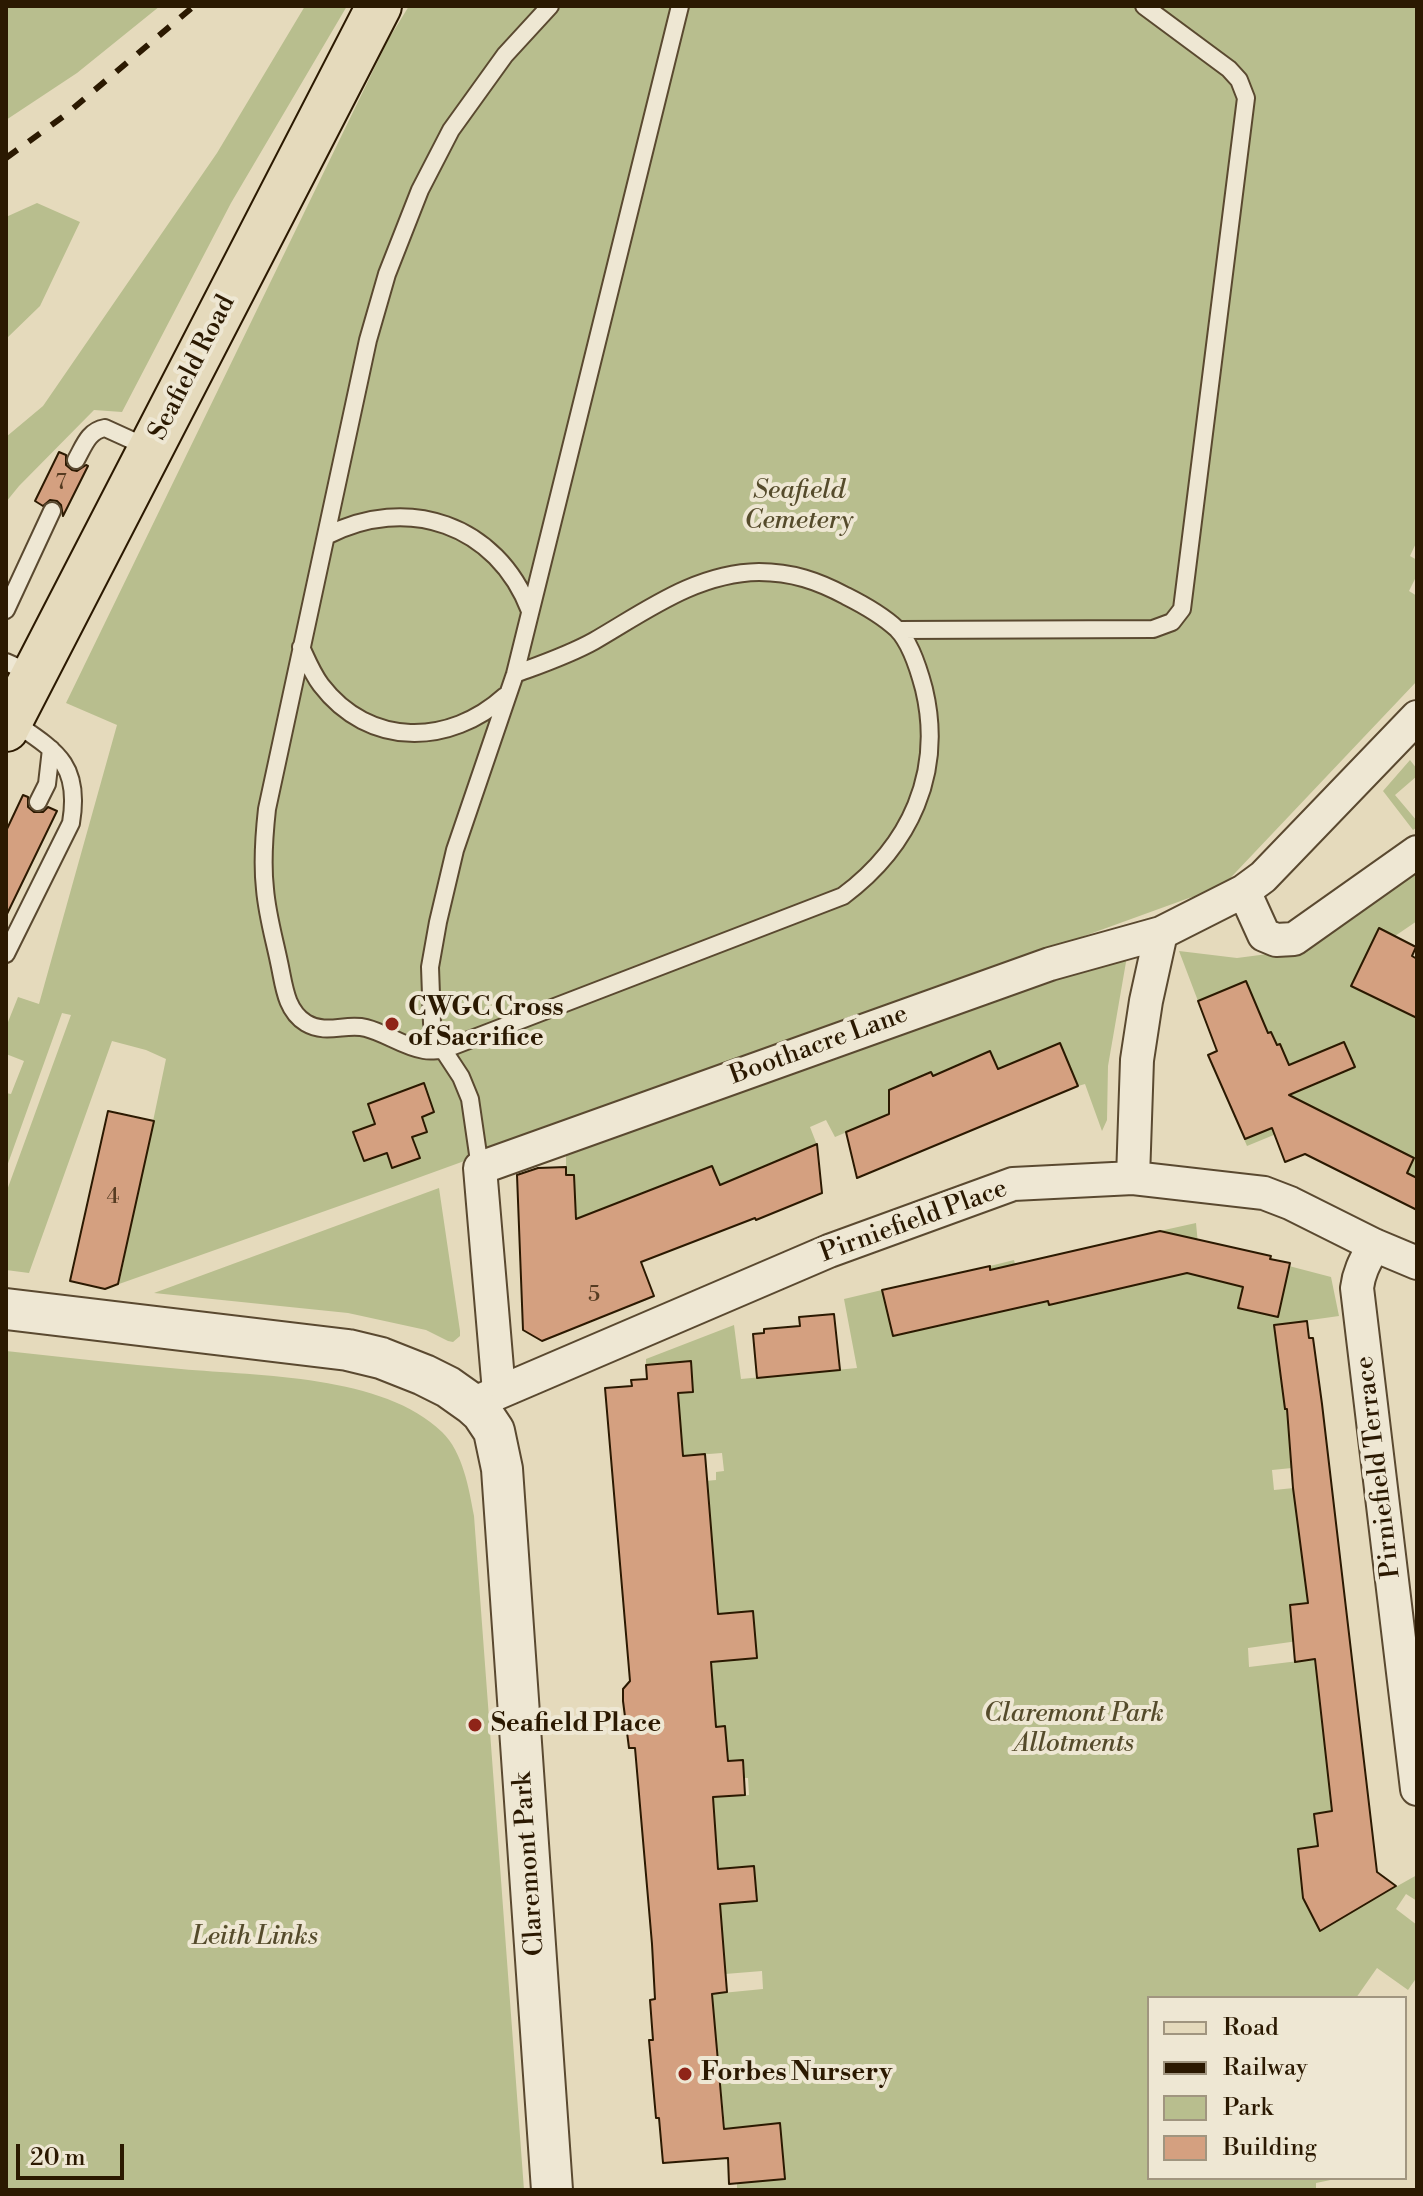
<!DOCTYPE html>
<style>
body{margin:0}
#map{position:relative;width:1423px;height:2196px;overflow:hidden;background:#e5dabc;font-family:"Libre Bodoni",serif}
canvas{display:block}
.frame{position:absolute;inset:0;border:8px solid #2b1901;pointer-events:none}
.legend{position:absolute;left:1147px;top:1996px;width:260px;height:184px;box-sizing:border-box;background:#eee7d3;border:2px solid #a0957f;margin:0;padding:10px 14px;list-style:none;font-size:24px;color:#2b1901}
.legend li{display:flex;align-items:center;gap:16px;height:40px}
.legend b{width:40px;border:2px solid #a0957f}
.scale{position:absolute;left:16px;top:2144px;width:108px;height:36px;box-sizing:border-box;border:4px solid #2b1901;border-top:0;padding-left:10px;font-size:24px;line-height:28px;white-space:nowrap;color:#2b1901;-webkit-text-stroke:6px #eee7d3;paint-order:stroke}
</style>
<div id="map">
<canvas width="1423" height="2196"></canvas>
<div class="frame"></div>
<ul class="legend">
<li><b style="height:10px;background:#e5dabc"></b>Road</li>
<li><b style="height:10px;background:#2b1901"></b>Railway</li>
<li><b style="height:22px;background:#b8be8e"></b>Park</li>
<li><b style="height:22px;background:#d4a080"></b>Building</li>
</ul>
<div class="scale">20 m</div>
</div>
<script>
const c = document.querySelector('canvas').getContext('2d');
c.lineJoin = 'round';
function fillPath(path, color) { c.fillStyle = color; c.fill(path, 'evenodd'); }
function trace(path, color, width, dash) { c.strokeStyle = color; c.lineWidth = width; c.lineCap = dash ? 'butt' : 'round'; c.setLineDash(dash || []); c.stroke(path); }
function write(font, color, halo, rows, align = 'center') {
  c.font = font + ' "Libre Bodoni",serif'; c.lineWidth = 8; c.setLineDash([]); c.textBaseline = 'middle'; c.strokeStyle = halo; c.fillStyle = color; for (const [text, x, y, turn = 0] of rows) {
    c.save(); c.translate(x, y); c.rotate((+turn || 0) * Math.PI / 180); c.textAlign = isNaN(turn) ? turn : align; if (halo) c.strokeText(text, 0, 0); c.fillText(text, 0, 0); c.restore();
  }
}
fillPath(new Path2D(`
 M6 6H160L77 73 6 120Z
 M305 6H347L231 203 122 412 94 410 19 486 6 502V437L43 406 217 153Z
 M409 6H1417V541L1410 556 1417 560V575L1409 591 1417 596V681L1218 891 1189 898 390 1188 119 1284 166 1059 146 1050 112 1041 29 1273 6 1270V1193L71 1015 62 1013 6 1169V1093L11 1094 24 1061 6 1054V1027L18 997 39 1004 117 725 66 703 388 40Z
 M37 203 80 222 40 306 6 339V217Z
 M1410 760 1417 769V776L1395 795 1417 821V827L1413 830 1383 791Z
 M1417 862V921L1395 936 1379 929 1351 985 1417 1019V1178L1407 1173 1414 1158 1346 1124 1310 1120 1247 1146 1244 1139 1274 1127 1266 1105 1354 1067 1343 1042 1286 1066 1272 1032 1264 1035 1246 981 1198 1001 1179 951 1237 958 1283 952Z
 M1125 955 1126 962 1108 1066 1107 1120 1102 1131 1085 1084 1078 1086 1060 1043 998 1069 990 1051 941 1093 931 1072 889 1090 897 1111 835 1137 826 1120 810 1127 817 1145 728 1181 735 1225 712 1166 618 1203 575 1283 574 1175H566V1149L693 1102Z
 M439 1188 460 1331V1336L453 1342 448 1341 426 1330 348 1313 154 1293Z
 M1196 1223 1201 1276 1243 1285 1239 1308 1258 1312 1261 1303 1280 1307 1289 1266 1331 1277 1339 1316 1282 1324 1276 1343 1285 1409 1322 1404 1292 1468 1272 1470 1274 1490 1294 1488 1308 1603 1290 1606 1292 1625 1312 1639 1248 1648 1249 1667 1315 1659 1333 1811 1314 1814 1318 1846 1298 1849 1302 1883 1319 1930 1417 1875V1901L1406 1894 1396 1909 1417 1925V1977L1408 1990 1377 1968 1356 1998H1149V2178H1340L1316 2183V2190H737V2183L785 2178 780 2124 725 2128 712 1994 763 1989 762 1971 725 1974 719 1904 757 1900 754 1866 718 1869 713 1797 749 1795 748 1778H744L728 1761 725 1726 704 1728 711 1662 757 1658 753 1611 685 1617 715 1574 713 1556 695 1482 716 1480V1472L724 1471 722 1453 683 1456 678 1393 693 1392 691 1362 646 1365V1359L734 1325 741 1379 857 1368 844 1299 882 1290 894 1336 1000 1312 990 1266 1014 1260 1015 1264 1038 1259 1050 1305 1156 1280 1146 1234Z
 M6 1351C64 1357 123 1364 181 1369 259 1376 384 1375 442 1432 463 1452 469 1489 474 1516L524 2190H6Z`), '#b8be8e');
const building = new Path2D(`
 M59 452 66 455V465L72 470 77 471 86 465 88 466 63 516 61 505 57 501 50 500 43 506 35 501Z
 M23 795 28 797V807L34 812H43L48 807 57 811 6 916V831Z
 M1379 928 1416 947 1412 956 1417 959V1018L1351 986Z
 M1246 981 1268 1033 1271 1032 1277 1045 1280 1044 1289 1065 1344 1042 1355 1067 1289 1095 1414 1158 1407 1173 1417 1178V1210L1305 1154 1285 1162 1272 1128 1245 1139 1208 1055 1217 1051 1198 1001Z
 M1060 1043 1078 1086 857 1178 846 1132 889 1114V1090L931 1072 933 1076 990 1051 998 1069Z
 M424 1083 434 1112 422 1117 427 1132 412 1137 420 1158 392 1168 387 1153 364 1161 353 1132 375 1124 368 1104Z
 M108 1111 154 1121 118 1284 105 1289 70 1281Z
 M817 1144 822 1193 756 1220 755 1218 641 1262 654 1296 542 1341 523 1330 517 1175 538 1168 566 1167V1175H574L576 1219 712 1166 720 1185Z
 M1160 1231 1271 1256 1270 1259 1290 1263 1278 1317 1238 1308 1243 1287 1187 1273 1049 1305 1048 1301 893 1336 882 1290 990 1266V1270Z
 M834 1314 840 1370 757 1378 753 1334 764 1333V1329L800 1326 799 1317Z
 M1307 1321 1309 1338H1313L1322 1404 1377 1872 1396 1886 1320 1931 1303 1898 1298 1849 1318 1846 1314 1814 1332 1811 1315 1659 1295 1662 1290 1605 1308 1603 1293 1488 1287 1409H1285L1274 1325Z
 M691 1361 693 1392 678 1393 683 1456 705 1454 718 1614 753 1611 757 1658 711 1662 716 1727 725 1726 728 1761 743 1760 745 1795 713 1797 718 1869 754 1866 757 1901 720 1904 727 1992 712 1994 724 2129 780 2123 785 2179 729 2184 728 2158 663 2163 659 2118H656L649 2040H653L650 2000 655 1999 652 1944 635 1748H629L623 1701V1689L630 1681 605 1388 632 1386 631 1380 647 1379 646 1365Z`);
fillPath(building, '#d4a080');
trace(building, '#2b1901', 2);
const service = new Path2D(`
 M76 460C84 446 88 431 105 428L149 448
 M326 536C407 494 497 524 530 611
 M6 610 52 511
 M899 630 1153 629 1172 622 1182 609 1246 98 1239 80 1229 69 1144 6
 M301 647C307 660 312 673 321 685 369 748 450 746 505 696
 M6 662 33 674
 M515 674C542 664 569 655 594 641 646 611 696 573 759 572 792 572 818 581 846 596 864 605 882 615 897 629 911 643 919 670 924 689 944 773 910 846 843 896L443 1050C437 1050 430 1051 424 1050 404 1047 386 1033 366 1028 346 1023 326 1035 306 1023 285 1010 284 984 279 962 274 938 267 914 265 889 262 863 264 836 267 809L368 340 387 274 420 190 451 130 505 55 550 6
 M38 802 47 784 51 749
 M6 954 71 823C81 764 56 751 12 721
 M480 1168 470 1099 461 1077 438 1042 432 1023 430 967 438 922 455 850 515 674 680 6`);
const minor = new Path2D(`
 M1244 891 1264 935 1276 940 1294 939 1417 852
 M1133 1178 1137 1060 1146 1001 1161 933 1244 891 1263 877 1417 717
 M1374 1245C1366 1260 1359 1271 1357 1288L1417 1789
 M499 1392 480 1168 1050 964 1161 933
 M472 1404 829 1251 1013 1184 1133 1178 1264 1193 1290 1203 1374 1245 1417 1263`);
const tertiary = new Path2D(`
 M6 1309 348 1350 381 1358 424 1375 448 1387 472 1404 482 1413 494 1431 502 1469 552 2190`);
const primary = new Path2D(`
 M6 729 379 6`);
trace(service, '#5a4930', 20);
trace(minor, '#5a4930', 36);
trace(tertiary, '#5a4930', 44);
trace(primary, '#2b1901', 48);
trace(service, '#eee7d3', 16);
trace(minor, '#eee7d3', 32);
trace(tertiary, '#eee7d3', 40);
trace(primary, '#e5dabc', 44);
trace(new Path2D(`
 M6 158 64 116 194 6`), '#2b1901', 6, [14, 14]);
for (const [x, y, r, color] of [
 [392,1024,8,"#8f2418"],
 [475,1725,8,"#8f2418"],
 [685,2074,8,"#8f2418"]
]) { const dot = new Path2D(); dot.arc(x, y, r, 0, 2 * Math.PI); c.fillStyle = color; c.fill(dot); trace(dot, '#eee7d3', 3); }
write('22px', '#553b21', null, [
 ["7",61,484],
 ["4",113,1198],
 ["5",594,1296]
]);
write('26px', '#2b1901', '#eee7d3', [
 ["Seafield Road",193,368,-63],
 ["Boothacre Lane",819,1046,-20],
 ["Pirniefield Place",914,1222,-20],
 ["Pirniefield Terrace",1379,1467,-97],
 ["Claremont Park",530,1864,-94]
]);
write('italic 26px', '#554b2b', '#eee7d3', [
 ["Seafield",799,492],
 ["Cemetery",799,522],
 ["Claremont Park",1074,1715],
 ["Allotments",1074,1745],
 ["Leith Links",255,1938]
]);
write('bold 26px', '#2b1901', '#eee7d3', [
 ["CWGC Cross",408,1009],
 ["of Sacrifice",408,1039],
 ["Seafield Place",491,1725],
 ["Forbes Nursery",701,2074]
], 'left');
</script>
